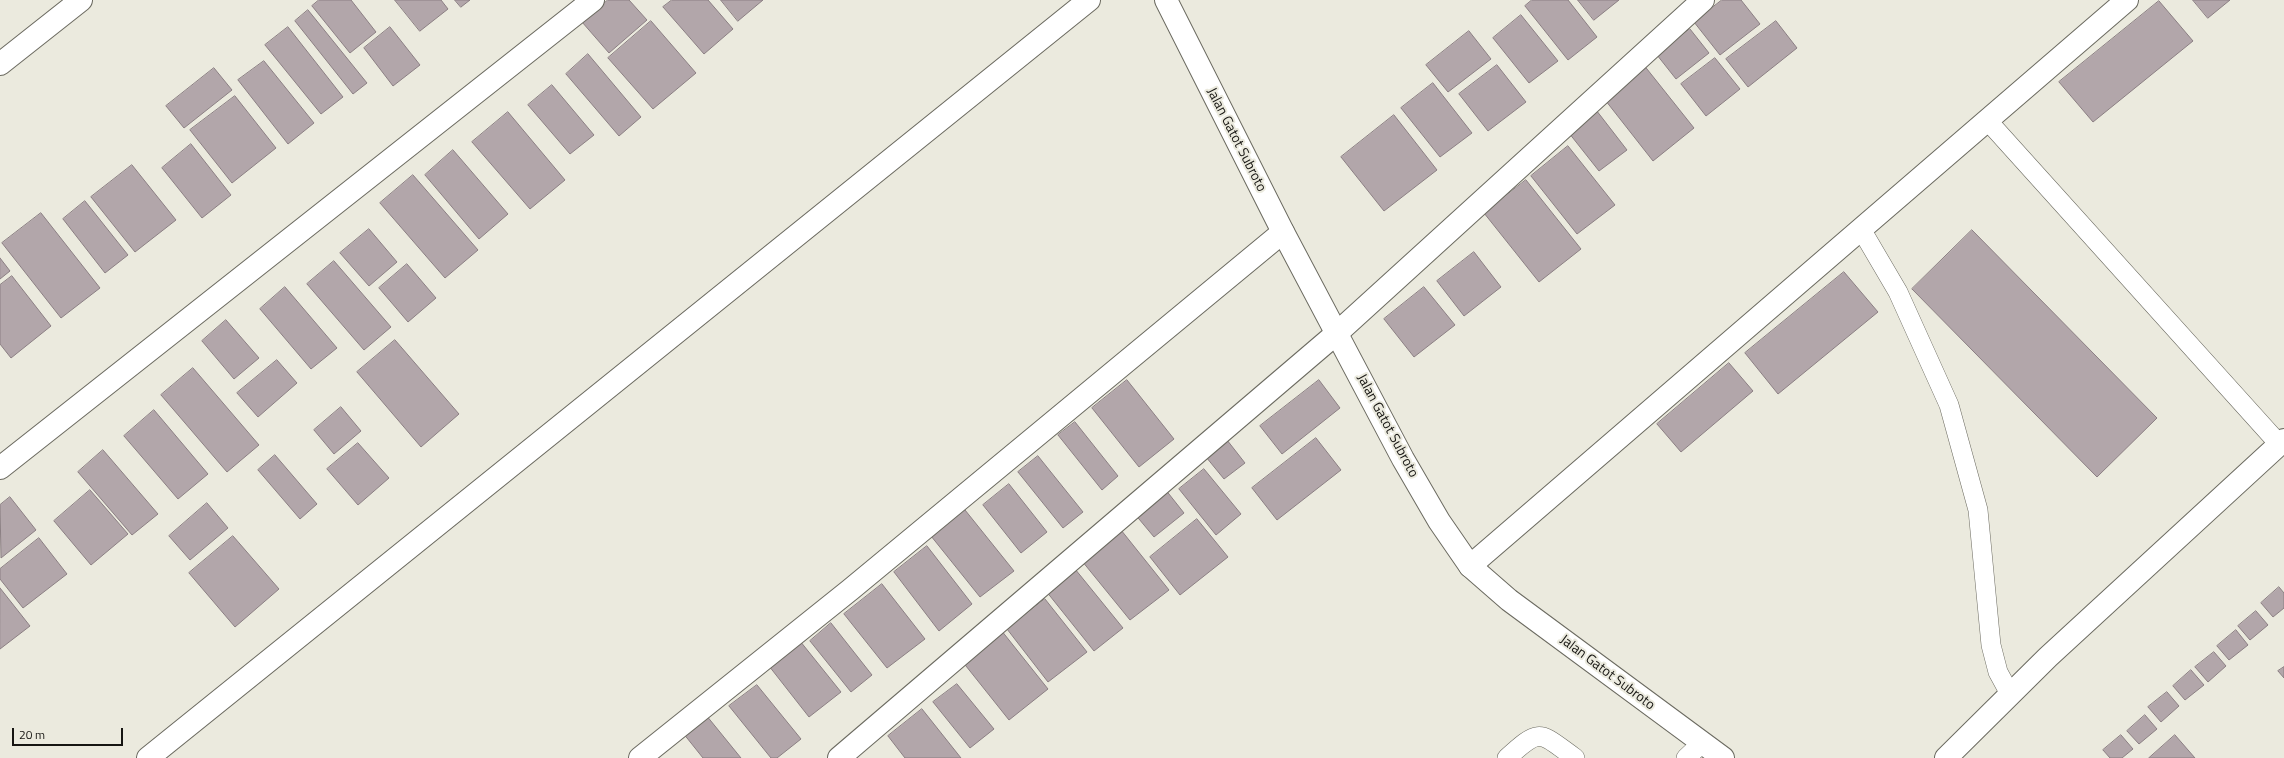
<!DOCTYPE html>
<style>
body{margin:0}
#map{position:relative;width:2284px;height:758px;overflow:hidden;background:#ebeade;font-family:"Titillium Web",sans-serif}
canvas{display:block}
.scale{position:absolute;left:12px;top:728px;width:111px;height:18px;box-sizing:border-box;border:2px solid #161512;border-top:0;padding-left:5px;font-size:12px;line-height:14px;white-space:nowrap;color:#161512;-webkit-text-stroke:3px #ebeade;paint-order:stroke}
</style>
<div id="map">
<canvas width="2284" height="758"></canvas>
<div class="scale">20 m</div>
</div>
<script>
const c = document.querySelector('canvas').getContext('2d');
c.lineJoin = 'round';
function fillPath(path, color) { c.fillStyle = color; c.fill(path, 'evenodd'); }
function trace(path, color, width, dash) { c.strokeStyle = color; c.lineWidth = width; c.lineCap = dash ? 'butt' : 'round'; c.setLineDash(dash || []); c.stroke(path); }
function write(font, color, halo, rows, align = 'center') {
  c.font = font + ' "Titillium Web",sans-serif'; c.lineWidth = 4; c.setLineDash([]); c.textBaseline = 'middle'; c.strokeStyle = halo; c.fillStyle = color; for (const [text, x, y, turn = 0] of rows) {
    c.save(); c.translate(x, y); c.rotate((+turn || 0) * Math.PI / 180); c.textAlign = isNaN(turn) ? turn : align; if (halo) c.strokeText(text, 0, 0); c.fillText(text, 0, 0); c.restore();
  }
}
const building = new Path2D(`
 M319 0H351L376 32 350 53 312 6Z
 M395 0H441L448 9 420 31Z
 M455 0H470L461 7Z
 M608 0H629L647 20 609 53 582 22Z
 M672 0H708L733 29 704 54 663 7Z
 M721 0H763L738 21Z
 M1532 0H1568L1597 37 1568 60 1525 6Z
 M1578 0H1619L1594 20Z
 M1722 0H1741L1760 24 1720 55 1694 22Z
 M2193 0H2230L2208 18Z
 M2159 1 2193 41 2093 122 2059 82Z
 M308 10 367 83 353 94 295 21Z
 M1521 15 1558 61 1529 83 1493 38Z
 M651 21 696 73 653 109 608 58Z
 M1776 21 1797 48 1748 87 1726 59Z
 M288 27 343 97 321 114 265 45Z
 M390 27 420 65 393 86 364 48Z
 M1690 29 1709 53 1676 79 1657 55Z
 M1469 31 1491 59 1448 92 1426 65Z
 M588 54 641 117 619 136 566 74Z
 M1715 58 1740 89 1706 116 1681 84Z
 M264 61 314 123 288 144 238 80Z
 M1643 64 1694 128 1653 161 1602 96Z
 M1497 65 1526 102 1488 131 1459 94Z
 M214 68 232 90 184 128 166 106Z
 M1433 83 1472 133 1440 157 1401 108Z
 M552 85 594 135 570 154 528 105Z
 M235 96 276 148 232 183 190 130Z
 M1593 106 1627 150 1599 171 1565 128Z
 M508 112 565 180 530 209 472 142Z
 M1394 115 1437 170 1384 211 1341 157Z
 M191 144 231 195 202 218 162 168Z
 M1568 146 1615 205 1577 234 1531 176Z
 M453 150 508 214 479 239 425 175Z
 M132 165 176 220 135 252 91 197Z
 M413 175 478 250 445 278 380 203Z
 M1526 180 1581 249 1539 282 1484 213Z
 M85 201 128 255 105 273 63 219Z
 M41 213 100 288 61 318 2 243Z
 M369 229 397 262 369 286 340 253Z
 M1972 230 2157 418 2097 477 1912 289Z
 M1474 252 1501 287 1464 316 1437 281Z
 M0 258 10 271 0 279Z
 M334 261 391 327 364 350 307 284Z
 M407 264 436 298 408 322 379 288Z
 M1844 272 1878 312 1778 394 1745 353Z
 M12 276 51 326 11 358 0 344V285Z
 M285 287 337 348 311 369 260 309Z
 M1424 287 1455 325 1414 357 1384 319Z
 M226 320 259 358 234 379 202 341Z
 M395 340 459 414 421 447 357 372Z
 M277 360 297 383 258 417 237 393Z
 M1729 363 1753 391 1681 452 1657 424Z
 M193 368 259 445 227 472 161 395Z
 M1127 380 1174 439 1139 467 1092 408Z
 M1319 380 1340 408 1282 454 1260 426Z
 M341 407 361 431 334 454 314 430Z
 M154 410 208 474 178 499 124 436Z
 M1075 422 1118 476 1102 490 1058 435Z
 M1316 438 1341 470 1277 520 1252 488Z
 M1227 440 1245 463 1224 479 1206 457Z
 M358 443 389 478 358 505 327 469Z
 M103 450 158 514 132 535 78 472Z
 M275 455 317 504 300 519 258 470Z
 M1038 456 1083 512 1063 528 1018 472Z
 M1204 469 1241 514 1216 535 1179 489Z
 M1009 484 1047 532 1021 553 983 505Z
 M1165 489 1184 513 1154 537 1134 513Z
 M90 490 128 534 91 565 54 521Z
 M10 497 36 530 1 558 0 505Z
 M207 503 228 528 190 560 169 536Z
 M965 510 1014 571 980 597 931 536Z
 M1197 519 1228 557 1180 595 1150 557Z
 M1121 530 1169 590 1130 620 1082 561Z
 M233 536 279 589 235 627 189 573Z
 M39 538 67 574 23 608 0 579V569Z
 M927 546 972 604 939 631 894 572Z
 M1075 569 1123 628 1094 651 1046 591Z
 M882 584 925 639 887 668 844 614Z
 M2279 587 2284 593V608L2273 617 2261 603Z
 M0 588 30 626 0 649Z
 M1045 599 1087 652 1048 682 1007 629Z
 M2256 611 2268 625 2250 640 2238 626Z
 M831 623 872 675 851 692 810 641Z
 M1001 630 1048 689 1009 720 962 661Z
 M2236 630 2248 645 2229 660 2217 646Z
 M800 641 841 692 809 717 769 666Z
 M2214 652 2226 666 2208 682 2195 667Z
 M2284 667V678L2278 671Z
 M2191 670 2204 685 2185 700 2173 686Z
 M957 684 994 729 970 748 933 702Z
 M757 685 801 739 777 758H771L729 706Z
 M2167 692 2179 706 2161 722 2148 707Z
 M922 709 961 758H905L888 736Z
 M706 715 741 758H703L683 733Z
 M2145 715 2157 729 2139 744 2127 731Z
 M2121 735 2133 749 2122 758H2110L2103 750Z
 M2175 735 2195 758H2149Z`);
fillPath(building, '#b2a6aa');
trace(building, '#8b7f83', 1);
const service = new Path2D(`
 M1987 120 2279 444
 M1861 229 1898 292 1949 405 1978 510 1991 645 1998 672 2010 694
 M1507 758C1541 727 1539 732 1575 758
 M1686 758 1702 743`);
const minor = new Path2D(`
 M0 64 81 0
 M0 468 593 0
 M1470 566 2127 0
 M148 758 1089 0
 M640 758 850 590 1283 232
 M839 758 1337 333 1703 0
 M1946 758 2048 657 2284 440`);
const tertiary = new Path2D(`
 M1166 0 1283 232 1403 459 1439 521 1470 566 1509 600 1723 758`);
trace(service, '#6b6a60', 20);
trace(minor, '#6b6a60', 24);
trace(tertiary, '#6b6a60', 24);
trace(service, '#fff', 19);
trace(minor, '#fff', 22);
trace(tertiary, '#fff', 22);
write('14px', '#161512', '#ebeade', [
 ["Jalan Gatot Subroto",1236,140,63],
 ["Jalan Gatot Subroto",1387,426,62],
 ["Jalan Gatot Subroto",1607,673,37]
]);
</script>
